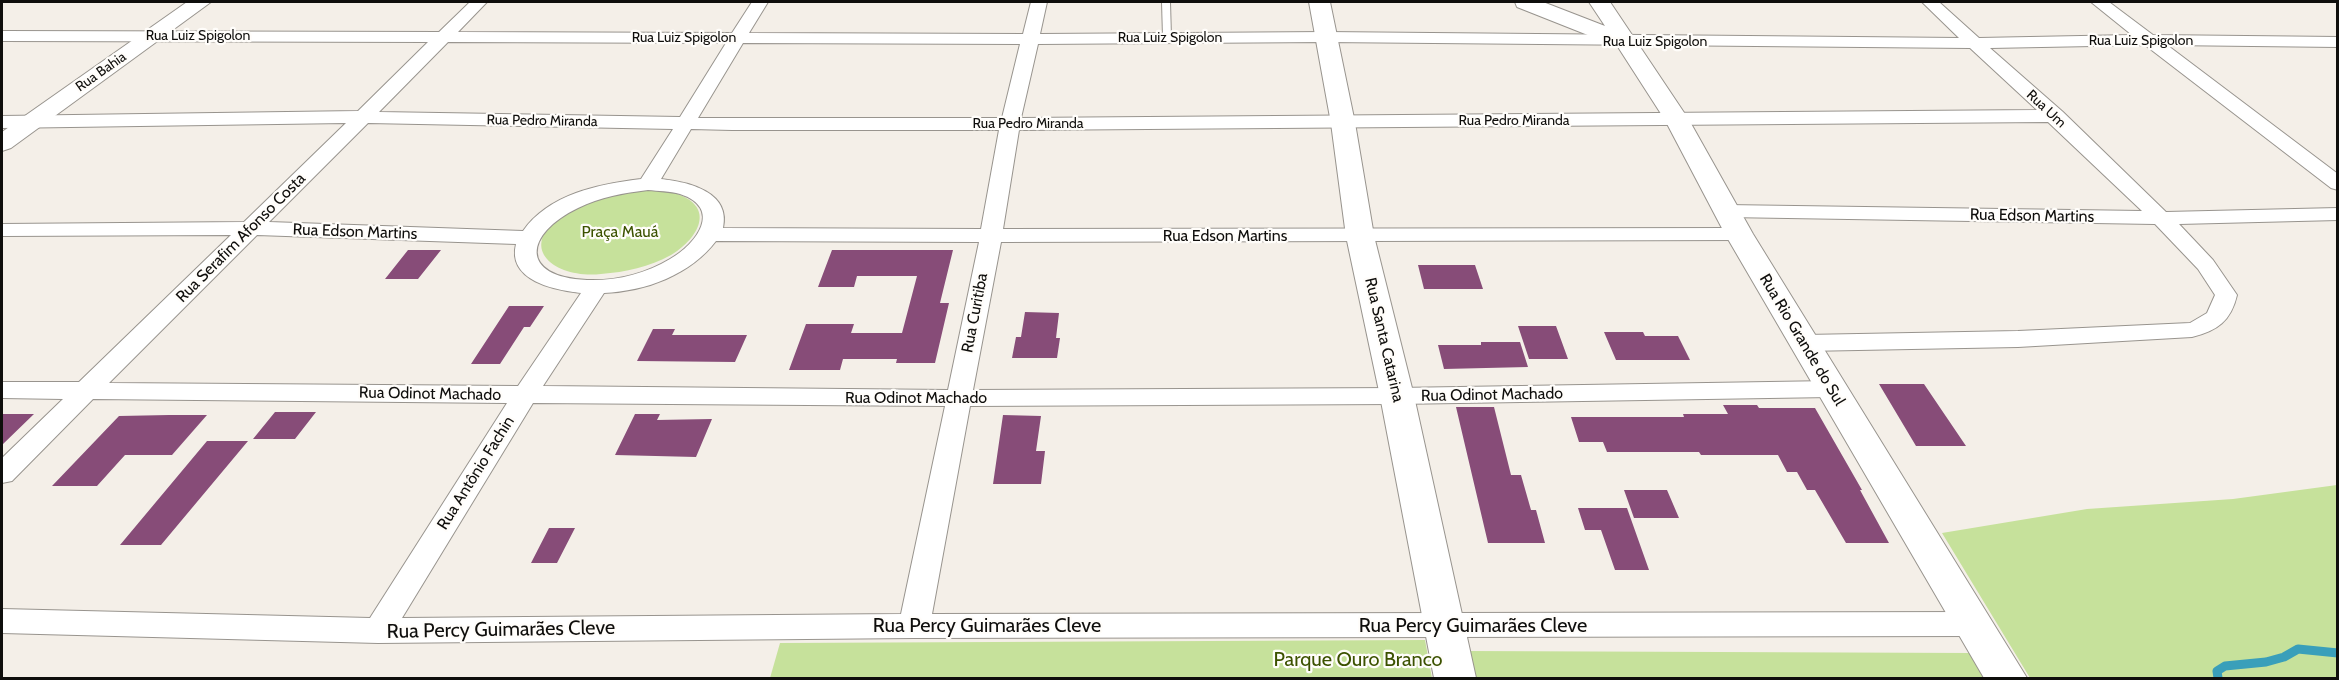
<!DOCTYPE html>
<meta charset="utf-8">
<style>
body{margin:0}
#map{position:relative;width:2339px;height:680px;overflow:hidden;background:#f4efe8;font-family:Cabin,sans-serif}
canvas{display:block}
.frame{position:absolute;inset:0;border:3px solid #0f0e0c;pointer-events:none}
</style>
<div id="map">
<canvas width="2339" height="680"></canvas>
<div class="frame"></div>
</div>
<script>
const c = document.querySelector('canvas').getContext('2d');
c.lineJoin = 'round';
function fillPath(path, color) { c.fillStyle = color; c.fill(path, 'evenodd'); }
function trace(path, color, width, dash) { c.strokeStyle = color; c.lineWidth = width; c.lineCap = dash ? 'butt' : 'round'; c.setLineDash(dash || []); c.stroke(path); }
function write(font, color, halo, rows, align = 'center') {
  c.font = font + ' Cabin,sans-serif'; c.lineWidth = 4.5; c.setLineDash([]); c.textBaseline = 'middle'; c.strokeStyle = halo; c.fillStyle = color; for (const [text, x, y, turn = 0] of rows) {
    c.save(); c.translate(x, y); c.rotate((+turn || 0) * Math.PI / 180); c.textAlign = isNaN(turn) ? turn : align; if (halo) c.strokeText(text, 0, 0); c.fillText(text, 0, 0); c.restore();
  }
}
fillPath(new Path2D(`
 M644 189C656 190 669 190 680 195 717 210 695 241 671 255 649 267 626 272 601 274 559 279 514 251 562 214 585 197 617 195 644 189Z
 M2337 485V678H2030L1942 533 2087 509 2233 499Z
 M1425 640 1432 678H770L780 643Z
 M1467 651 1970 653 1987 678H1471Z`), '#c6e19b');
trace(new Path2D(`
 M2218 678 2217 671 2225 666 2266 662 2284 657 2298 649 2338 653`), '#399fba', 9);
fillPath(new Path2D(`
 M408 250H441L418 279H385Z
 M832 250H953L940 303H949L935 363H896L897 359H843L840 370H789L806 324H854L851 333H902L917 276H857L854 287H818Z
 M1418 265H1475L1483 289H1424Z
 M509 306H544L530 327H524L500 364H471Z
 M1025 312 1059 313 1056 338H1060L1057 358H1012L1016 337H1021Z
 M1518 326H1556L1568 359H1529Z
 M653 329H675L672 335H747L735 362 637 361Z
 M1604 332H1643L1645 336H1678L1690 360H1616Z
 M1481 342H1520L1528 367 1444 369 1438 345H1481Z
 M1879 384H1924L1966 446H1916Z
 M1723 405H1757L1759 408H1815L1862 490H1860L1889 543H1846L1815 490H1807L1797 472H1787L1778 455H1701L1699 452H1607L1603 442H1579L1571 417H1684L1683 414H1728Z
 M1456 407H1494L1511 475H1521L1531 510H1536L1545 543H1488Z
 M275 412H316L295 439H253Z
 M2 414H34L2 445Z
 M635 414H660L657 420 712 419 696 457 615 455Z
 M169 415H207L172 455H125L97 486H52L119 416Z
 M1003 415 1041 416 1036 451H1045L1041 484H993Z
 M207 441H248L161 545H120Z
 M1624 490H1667L1679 518H1634Z
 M1578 508H1627L1649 570H1615L1601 530H1585Z
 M549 528H575L557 563H531Z`), '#874c78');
const service = new Path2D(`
 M1162 2H1170L1171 37 1167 40 1163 37Z`);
const minor = new Path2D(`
 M470 2H487L458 32 732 33 752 2H768L749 33 1023 34 1031 2H1047L1040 34 1326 32 1959 38 1922 2H1939L1979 38 2132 35 2091 2H2109L2153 35 2338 37V47L2167 45 2338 174V190L2331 188 2145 45 1990 48 2063 112 2166 212 2338 208V220L2179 224 2213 260 2237 295C2231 321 2217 331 2192 337L2018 347 1805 351 1796 348 1793 343 1796 338 1805 335 2018 331 2190 323 2207 313 2215 295 2198 269 2155 224 1726 217 1719 215 1715 211 1719 207 1726 205 2142 211 2048 122 1019 130 1003 229 1739 228 1747 229 1750 234 1747 239 1739 240 1001 242 973 390 1397 388 1831 381 1840 383 1844 389 1840 395 1831 397 1397 404 970 406 932 614 1973 612 1984 615 1988 624 1984 633 1973 636 914 638 378 643 2 633V609L370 618 507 403 93 399 12 481 2 483V458L63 399 2 398V382H79L231 235 2 236V224L244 222 346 123 2 128V116L358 111 428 42 2 41V31L439 32ZM448 42 726 43 680 117 379 112ZM1326 42 1970 48 2037 110 1021 118 1038 44ZM743 43 1020 44 1002 118H698ZM368 123 673 129 641 179C599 184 549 194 523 231L269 222ZM691 129 732 130H999L981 229 723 228C731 192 689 182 661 179ZM648 190C658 191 670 191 680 194 723 208 697 244 670 259 645 274 616 281 587 280 519 277 524 234 578 208 600 197 624 193 648 190ZM257 235 516 244C507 281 555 290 581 293L518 386 109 383ZM716 241 979 242 948 390 543 386 604 293C646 291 690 275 716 241ZM533 403 945 406 901 614 402 618Z`);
const tertiary = new Path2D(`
 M187 2H211L11 148 2 151V132Z
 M1309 2H1330L1355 123 1374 236 1414 396 1476 678H1434L1380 396 1346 236 1331 123Z
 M1515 2H1543L1605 26 1589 2H1610L1689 120 1753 234 2027 678H1984L1725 234 1665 120 1618 47 1517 7Z`);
trace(service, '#98948e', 2);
trace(minor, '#98948e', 2);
trace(tertiary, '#98948e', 2);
fillPath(service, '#fff');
fillPath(minor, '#fff');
fillPath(tertiary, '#fff');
write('14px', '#0f0e0c', '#fffdfa', [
 ["Rua Luiz Spigolon",198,36],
 ["Rua Luiz Spigolon",684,38],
 ["Rua Luiz Spigolon",1170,38],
 ["Rua Luiz Spigolon",2141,41],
 ["Rua Luiz Spigolon",1655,42],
 ["Rua Bahia",101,72,-35],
 ["Rua Um",2046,109,43],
 ["Rua Pedro Miranda",542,121,1],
 ["Rua Pedro Miranda",1514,121],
 ["Rua Pedro Miranda",1028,124]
]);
write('16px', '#0f0e0c', '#fffdfa', [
 ["Rua Edson Martins",2032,216,1],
 ["Rua Edson Martins",355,232,2],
 ["Rua Edson Martins",1225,236],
 ["Rua Serafim Afonso Costa",241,238,-45],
 ["Rua Curitiba",975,313,-79],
 ["Rua Santa Catarina",1384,340,77],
 ["Rua Rio Grande do Sul",1802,340,59],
 ["Rua Odinot Machado",430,394,1],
 ["Rua Odinot Machado",1492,395,-1],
 ["Rua Odinot Machado",916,398],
 ["Rua Antônio Fachin",476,473,-58]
]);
write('16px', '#3c5200', '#fffdfa', [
 ["Praça Mauá",620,232]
]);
write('20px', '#0f0e0c', '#fffdfa', [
 ["Rua Percy Guimarães Cleve",987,626],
 ["Rua Percy Guimarães Cleve",1473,626],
 ["Rua Percy Guimarães Cleve",501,630,-1]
]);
write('20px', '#3c5200', '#fffdfa', [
 ["Parque Ouro Branco",1358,660]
]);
</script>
